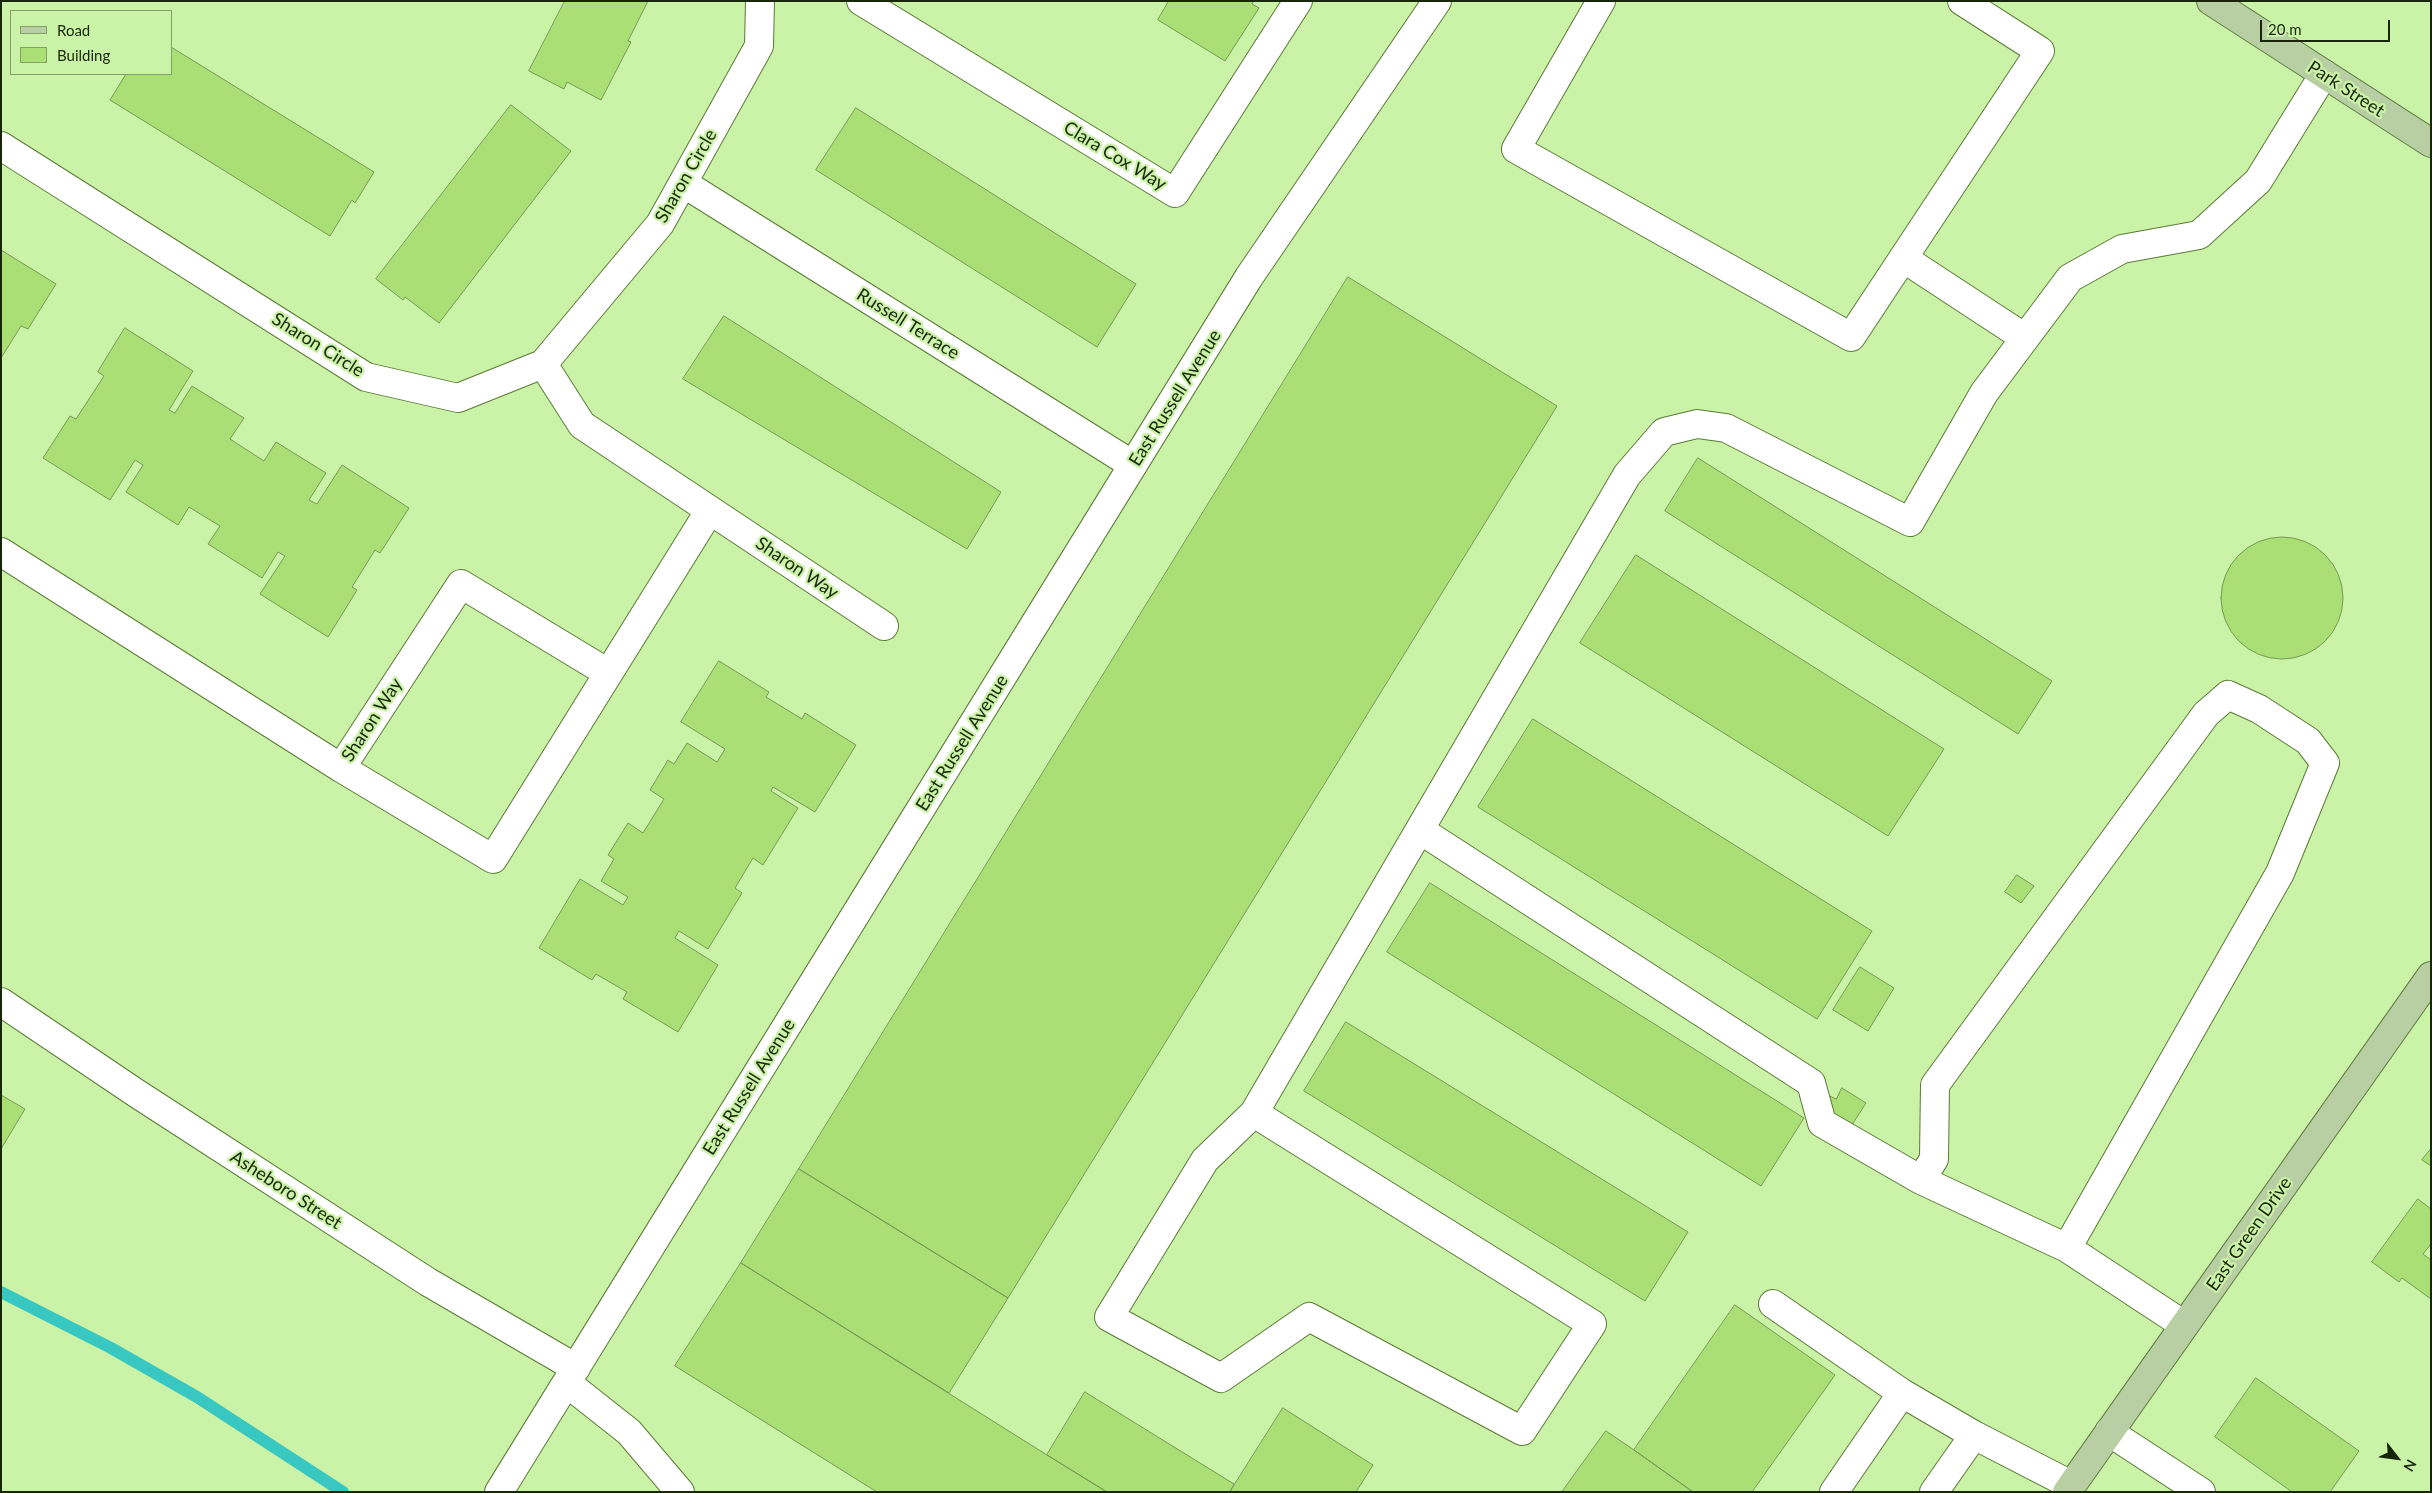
<!DOCTYPE html>
<style>
body{margin:0}
#map{position:relative;width:2432px;height:1493px;overflow:hidden;background:#cbf3a8;font-family:Lato,sans-serif}
canvas{display:block}
.frame{position:absolute;inset:0;border:2px solid #182608;pointer-events:none}
.legend{position:absolute;left:10px;top:10px;width:162px;height:65px;box-sizing:border-box;background:#cbf3a8;border:1px solid #83a168;margin:0;padding:6px 9px;list-style:none;font-size:15px;color:#182608}
.legend li{display:flex;align-items:center;gap:10px;height:25px}
.legend b{width:25px;border:1px solid #83a168}
.north{position:absolute;left:2372px;top:1433px;width:50px;height:50px;-webkit-text-stroke:4px #cbf3a8;paint-order:stroke;rotate:120deg;font-size:14px;font-weight:700;line-height:20px;text-align:center;color:#182608}
.north::after{content:'';display:block;margin:auto;width:18px;height:22px;background:#182608;clip-path:polygon(50% 0,100% 100%,50% 72%,0 100%)}
.scale{position:absolute;left:2260px;top:20px;width:130px;height:22px;box-sizing:border-box;border:2px solid #182608;border-top:0;padding-left:6px;font-size:15px;line-height:18px;white-space:nowrap;color:#182608;-webkit-text-stroke:4px #cbf3a8;paint-order:stroke}
</style>
<div id="map">
<canvas width="2432" height="1493"></canvas>
<div class="frame"></div>
<ul class="legend">
<li><b style="height:6px;background:#b8cea3"></b>Road</li>
<li><b style="height:14px;background:#aadf75"></b>Building</li>
</ul>
<div class="north">N</div>
<div class="scale">20 m</div>
</div>
<script>
const c = document.querySelector('canvas').getContext('2d');
c.lineJoin = 'round';
function trace(path, color, width, dash) { c.strokeStyle = color; c.lineWidth = width; c.lineCap = dash ? 'butt' : 'round'; c.setLineDash(dash || []); c.stroke(path); }
function fillPath(path, color) { c.fillStyle = color; c.fill(path, 'evenodd'); }
function write(font, color, halo, rows, align = 'center') {
  c.font = font + ' Lato,sans-serif'; c.lineWidth = 4.5; c.setLineDash([]); c.textBaseline = 'middle'; c.strokeStyle = halo; c.fillStyle = color; for (const [text, x, y, turn = 0] of rows) {
    c.save(); c.translate(x, y); c.rotate((+turn || 0) * Math.PI / 180); c.textAlign = isNaN(turn) ? turn : align; if (halo) c.strokeText(text, 0, 0); c.fillText(text, 0, 0); c.restore();
  }
}
trace(new Path2D(`
 M1 1292 111 1348 197 1397 343 1492`), '#38c7c1', 12);
const building = new Path2D(`
 M565 1H648L628 41 631 42 601 100 567 82 564 89 529 71Z
 M1169 1H1254L1252 4 1259 8 1225 61 1158 20Z
 M171 47 374 172 355 203 352 200 330 236 110 100 126 74H171Z
 M511 105 571 151 439 323 405 297 403 300 376 279Z
 M856 108 1136 284 1097 347 816 170Z
 M1 250 56 284 28 329 21 326 1 358Z
 M1348 277 1557 406 1008 1298 799 1169Z
 M724 316 1001 492 967 549 683 379Z
 M125 328 193 371 169 410 175 413 192 386 244 418 230 439 264 461 276 442 326 473 309 500 317 504 342 465 409 508 380 553 375 550 352 587 357 590 328 637 260 594 285 556 278 552 262 578 208 544 220 526 189 507 178 525 126 492 143 465 135 460 110 500 43 458 70 416 76 419 104 376 98 372Z
 M1698 458 2052 681 2018 734 1665 511Z
 M2221 598a61 61 0 1 1 122 0a61 61 0 1 1-122 0Z
 M1636 555 1944 749 1888 836 1580 643Z
 M719 661 769 692 766 697 802 719 805 713 856 745 815 812 773 787 771 791 798 808 763 865 753 858 735 888 742 893 708 949 679 931 675 938 718 965 678 1032 623 999 627 992 596 974 592 980 539 948 580 879 623 905 628 897 601 881 614 859 608 855 628 823 643 833 664 799 650 790 668 760 674 764 687 743 717 762 725 749 681 722Z
 M1533 719 1872 931 1817 1019 1478 807Z
 M2017 875 2034 886 2021 903 2005 892Z
 M1430 883 1804 1118 1761 1186 1387 952Z
 M1860 967 1894 988 1868 1031 1833 1010Z
 M1346 1022 1688 1232 1645 1301 1304 1091Z
 M1842 1088 1866 1103 1850 1128 1826 1113 1832 1104 1827 1101 1830 1096 1836 1099Z
 M1 1095 25 1109 1 1149Z
 M2431 1149V1166L2422 1160Z
 M799 1169 1008 1298 949 1393 741 1263Z
 M2418 1199 2431 1209V1244L2423 1254 2431 1260V1299L2402 1278 2399 1282 2372 1262Z
 M741 1263 1047 1455 1107 1492H877L675 1366Z
 M1735 1305 1835 1375 1752 1492H1693L1634 1450Z
 M2256 1378 2359 1451 2330 1492H2292L2215 1437Z
 M1085 1392 1234 1484 1230 1492H1107L1047 1455Z
 M1283 1408 1373 1465 1356 1492H1230Z
 M1606 1431 1634 1450 1693 1492H1562Z`);
fillPath(building, '#aadf75');
trace(building, '#769a54', 1);
const minor = new Path2D(`
 M861 1 1175 193 1298 1
 M1601 1 1516 149 1851 337 2040 51 1962 1
 M1 146 366 377 458 398 543 364 660 224 759 46 760 1
 M683 183 1133 465
 M1903 258 2025 338
 M543 364 582 425 884 626
 M1 552 341 768
 M608 673 461 584 341 768 493 859 710 510
 M1420 830 1811 1083 1822 1123 1921 1180 2067 1248 2184 1325
 M1 1002 136 1093 428 1282 576 1368
 M1254 1113 1592 1324 1522 1431 1309 1317 1221 1378 1109 1317 1205 1160 1254 1113 1627 475 1664 432 1697 424 1726 428 1910 522 1984 393 2070 278 2122 249 2199 235 2258 181 2324 74
 M1921 1180 1934 1159 1935 1085 2206 714 2228 695 2259 709 2308 741 2325 763 2280 873 2067 1248
 M1773 1304 1902 1393
 M567 1383 629 1432 680 1492
 M2109 1432 2201 1492
 M499 1492 1249 277 1437 1
 M1834 1492 1902 1393 1974 1435
 M1934 1492 1974 1435 2071 1485`);
const major = new Path2D(`
 M2211 1 2431 143
 M2067 1492 2431 976`);
trace(minor, '#597b36', 30);
trace(major, '#617e44', 30);
trace(minor, '#fff', 28);
trace(major, '#b8cea3', 28);
write('18px', '#182608', '#cbf3a8', [
 ["Park Street",2346,89,33],
 ["Clara Cox Way",1115,156,31],
 ["Sharon Circle",686,176,-60],
 ["Russell Terrace",908,324,32],
 ["Sharon Circle",318,345,32],
 ["East Russell Avenue",1175,398,-58],
 ["Sharon Way",797,568,34],
 ["Sharon Way",372,720,-57],
 ["East Russell Avenue",962,743,-58],
 ["East Russell Avenue",749,1087,-58],
 ["Asheboro Street",286,1190,33],
 ["East Green Drive",2249,1234,-55]
]);
</script>
